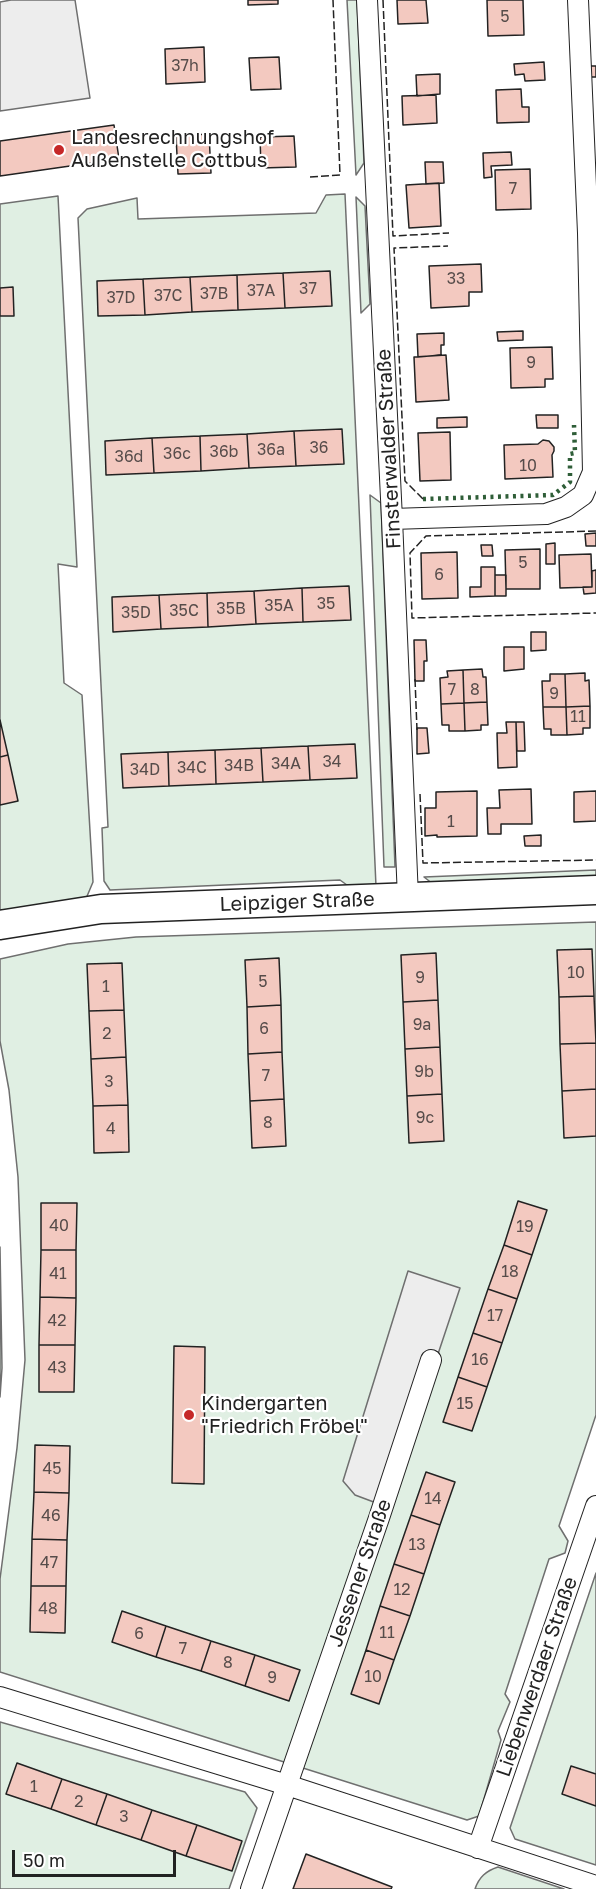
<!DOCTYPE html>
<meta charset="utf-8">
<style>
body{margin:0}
#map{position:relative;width:596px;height:1889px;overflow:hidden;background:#fff;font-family:"Golos Text",sans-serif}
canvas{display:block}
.scale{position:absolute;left:12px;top:1850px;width:164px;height:27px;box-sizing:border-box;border:3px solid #222;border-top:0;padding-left:8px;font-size:18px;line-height:21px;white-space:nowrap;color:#222;-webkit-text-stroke:4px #fff;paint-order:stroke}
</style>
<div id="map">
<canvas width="596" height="1889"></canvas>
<div class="scale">50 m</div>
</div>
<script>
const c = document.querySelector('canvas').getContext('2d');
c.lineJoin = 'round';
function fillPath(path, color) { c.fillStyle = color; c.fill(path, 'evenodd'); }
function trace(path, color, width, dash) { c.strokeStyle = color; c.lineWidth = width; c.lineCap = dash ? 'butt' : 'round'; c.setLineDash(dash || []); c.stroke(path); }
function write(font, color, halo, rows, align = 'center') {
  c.font = font + ' "Golos Text",sans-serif'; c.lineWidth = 4.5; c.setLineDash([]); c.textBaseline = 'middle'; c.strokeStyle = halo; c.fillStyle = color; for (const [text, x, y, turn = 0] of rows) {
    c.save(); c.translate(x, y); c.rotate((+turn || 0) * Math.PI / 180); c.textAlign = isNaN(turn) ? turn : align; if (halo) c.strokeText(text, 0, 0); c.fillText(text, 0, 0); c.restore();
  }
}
const green = new Path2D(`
 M347 0H357L364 163 356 175Z
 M345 194 376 886 351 888 340 880 110 890 104 881 102 828 108 827 78 218 87 209 137 198 138 219 316 213 326 195Z
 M58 196 77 567 58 564 64 683 82 695 93 882 85 901 0 914V204Z
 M356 197 365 206 370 304 361 313Z
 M370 495 381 503 395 867H384Z
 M596 870V878L433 884 424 877Z
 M596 922V1415L559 1526 568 1541 565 1553 549 1559 505 1694 510 1702 498 1731 501 1740 479 1816 467 1820 0 1672V1579L17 1448 25 1360 18 1177 9 1090 0 1041V959L68 944 136 937Z
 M0 1247 2 1368 0 1397Z
 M596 1573V1865L515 1839 510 1828Z
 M0 1722 245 1792 257 1808 229 1889H0Z
 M498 1867 564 1889H475C479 1877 486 1871 498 1867Z`);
fillPath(green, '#e0efe3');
trace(green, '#6f6f6f', 1.5);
const parking = new Path2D(`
 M11 0H75L90 98 0 111V2Z
 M408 1271 460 1288 387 1507 355 1495 343 1481Z`);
fillPath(parking, '#ededed');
trace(parking, '#6f6f6f', 1.5);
const building = new Path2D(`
 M248 0H278V4L248 5Z
 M397 0H426L428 23 398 24Z
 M487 0H523L524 35 488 36Z
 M204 47 205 82 166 84 165 49Z
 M279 57 281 89 251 90 249 58Z
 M544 62 545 80 525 81 524 74 515 75 514 64Z
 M590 66H596V77H591Z
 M440 74V94L417 96 416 75Z
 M521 89 522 107H529V122L497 123 496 90Z
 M436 95 437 123 403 125 402 96Z
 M114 125 119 159 0 176V141Z
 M209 134 211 173 178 174 176 136Z
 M294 136 296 167 261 168 260 137Z
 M511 152 512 165 491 166 492 177 484 178 483 153Z
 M425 162H443L444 183 426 184Z
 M530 169 531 209 496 210 495 170Z
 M439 183 441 226 409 228 406 185Z
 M481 264 482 292H469V306L431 308 429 266Z
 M330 271 332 306 285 308 283 273Z
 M283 273 285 308 238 310 237 275Z
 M237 275 238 310 192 312 190 277Z
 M190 277 192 312 145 315 143 279Z
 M143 279 145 315 98 316 97 281Z
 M13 287 14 316H0V288Z
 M523 331V340L498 341 497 332Z
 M444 333V345H441V355L418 357 417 334Z
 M552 347 553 379H545V387L511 388 510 348Z
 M446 355 449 400 416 402 414 357Z
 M536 415H558V428H537Z
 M467 417V427L437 428V418Z
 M342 429 344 464 296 466 294 431Z
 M294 431 296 466 249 468 247 434Z
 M450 432 451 480 420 481 418 433Z
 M247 434 249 468 201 471 200 436Z
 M200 436 201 471 154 473 152 438Z
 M152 438 154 473 106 475 105 441Z
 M543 440 549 441 554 447V451L552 455 553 477 505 479 504 445 538 444Z
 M596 533V546H586L585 534Z
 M555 543V564H546V544Z
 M481 545H492L493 556H482Z
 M540 549V589H506L505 550Z
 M457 552 458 598 422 599 421 553Z
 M591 554 592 587 560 588 559 555Z
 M481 567H495V596L470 597V587H481Z
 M596 570V593L584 594 583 587H592V571Z
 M495 575H506V596H495Z
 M349 586 351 620 303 622 302 588Z
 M302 588 303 622 256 624 254 591Z
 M254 591 256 624 208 627 207 593Z
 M207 593 208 627 161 629 159 595Z
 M159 595 161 629 113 632 112 597Z
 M531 632H546V650L531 651Z
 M414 640H426L427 661H424V681H415Z
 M504 647H524V669L504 671Z
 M482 669 483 677H486L487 702 464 703 463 670Z
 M463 670 464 703 441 704 440 678 448 677 447 671Z
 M585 673V681L589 680 590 706 566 707 565 674Z
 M550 674H565L566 707H543L542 681H550Z
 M487 702 488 725H481V730L465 731 464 703Z
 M464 703 465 731H449V725H442L441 704Z
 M590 706V728H583V734L567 735 566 707Z
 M543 707H566L567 735H551V729H544Z
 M0 720 8 755 0 757Z
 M506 722H516L517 767 498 768 497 733H507Z
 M516 722H524L525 751H517Z
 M417 728H427L429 753 417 754Z
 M355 744 357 778 310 780 308 746Z
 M308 746 310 780 263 782 261 748Z
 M261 748 263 782 216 784 215 750Z
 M215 750 216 784 169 786 168 752Z
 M168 752 169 786 123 788 121 754Z
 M8 755 18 801 0 805V757Z
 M531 789 532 824H501V834H488L487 808H500L499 790Z
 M477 791V836L437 837V835L425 836V808H436V792Z
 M596 791V821L574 822V792Z
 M541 835V846H525L524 836Z
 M592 949 594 996 559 997 557 950Z
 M436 953 438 1000 403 1002 401 955Z
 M279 958 281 1005 247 1007 245 960Z
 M122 963 124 1010 89 1011 87 964Z
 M594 996 596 1043 560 1044 559 997Z
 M438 1000 440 1047 405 1049 403 1002Z
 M281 1005 282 1052 248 1054 247 1007Z
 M124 1010 126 1057 91 1059 89 1011Z
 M596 1043V1089L562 1091 560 1044Z
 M440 1047 442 1094 407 1096 405 1049Z
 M282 1052 284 1099 250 1101 248 1054Z
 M126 1057 128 1105 93 1106 91 1059Z
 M596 1089V1136L564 1138 562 1091Z
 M442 1094 444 1141 409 1143 407 1096Z
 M284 1099 286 1146 252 1148 250 1101Z
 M128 1105 129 1152 94 1153 93 1106Z
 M518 1201 547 1210 532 1255 504 1245Z
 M41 1203H77L76 1250H41Z
 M504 1245 532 1255 517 1299 488 1289Z
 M41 1250H76V1298L40 1297Z
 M488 1289 517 1299 502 1343 473 1333Z
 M40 1297 76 1298 75 1345H39Z
 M473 1333 502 1343 487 1387 458 1377Z
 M39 1345H75L74 1392H39Z
 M174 1346 205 1347 204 1484 172 1483Z
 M458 1377 487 1387 472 1431 443 1422Z
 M35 1445 70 1446 69 1493 34 1492Z
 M426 1472 455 1482 440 1525 411 1515Z
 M34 1492 69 1493 67 1540 32 1539Z
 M411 1515 440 1525 424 1574 394 1564Z
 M32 1539 67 1540 66 1586H31Z
 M394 1564 424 1574 410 1616 380 1606Z
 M31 1586H66L65 1633 30 1632Z
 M380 1606 410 1616 394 1660 366 1650Z
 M122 1611 166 1626 156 1657 112 1642Z
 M166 1626 211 1641 201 1671 156 1657Z
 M211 1641 255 1655 245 1686 201 1671Z
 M366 1650 394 1660 379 1704 351 1694Z
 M255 1655 300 1670 289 1701 245 1686Z
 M17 1763 62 1779 51 1809 6 1794Z
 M571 1766 596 1774V1806L562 1794Z
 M62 1779 107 1794 96 1825 51 1809Z
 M107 1794 152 1810 141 1840 96 1825Z
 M152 1810 197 1825 186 1856 141 1840Z
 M197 1825 242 1841 232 1871 186 1856Z
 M306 1854 392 1887 391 1889H293Z`);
fillPath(building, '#f3c9c0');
trace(building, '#222', 1.5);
const street = new Path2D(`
 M367 0 392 519 408 898
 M578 0 588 233 593 472
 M392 519 546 514 566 507 583 495 593 472H596
 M0 1697 287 1785 596 1886
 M478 1848 596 1506
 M251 1889 379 1518 431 1360`);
const secondary = new Path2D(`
 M0 925 101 909 596 890`);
trace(street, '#222', 22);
trace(secondary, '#222', 31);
trace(street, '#fff', 20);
trace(secondary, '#fff', 28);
trace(new Path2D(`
 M423 499 553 495 570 482V454L575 453 574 425`), '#2f5e38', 4.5, [3, 4.5]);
trace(new Path2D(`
 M383 0 393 236 449 233
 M310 177 340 175 333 0
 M423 499 405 481 394 248 448 246
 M596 531 426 536 410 553 412 618 596 613
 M415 679 417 730
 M420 794 423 863 596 860`), '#222', 1.5, [8, 3]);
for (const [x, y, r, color] of [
 [59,150,6,"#c62828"],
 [189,1415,6,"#c62828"]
]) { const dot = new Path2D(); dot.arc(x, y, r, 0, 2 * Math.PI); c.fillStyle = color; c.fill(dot); trace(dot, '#fff', 2); }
write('16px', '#564c4a', null, [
 ["5",505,17],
 ["37h",185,66],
 ["7",513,189],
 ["33",456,279],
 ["37",308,289],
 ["37A",261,291],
 ["37B",214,294],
 ["37C",168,296],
 ["37D",121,298],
 ["9",531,363],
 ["36",319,448],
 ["36a",271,450],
 ["36b",224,452],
 ["36c",177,454],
 ["36d",129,457],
 ["10",528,466],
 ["5",523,563],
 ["6",439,575],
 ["35",326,604],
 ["35A",279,606],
 ["35B",231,609],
 ["35C",184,611],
 ["35D",136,613],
 ["7",452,690],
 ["8",475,690],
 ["9",554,694],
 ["11",578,717],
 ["34",332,762],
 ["34A",286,764],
 ["34B",239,766],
 ["34C",192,768],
 ["34D",145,770],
 ["1",451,822],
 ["10",576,973],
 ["9",420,978],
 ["5",263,982],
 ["1",106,987],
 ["9a",422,1025],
 ["6",264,1029],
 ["2",107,1034],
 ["9b",424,1072],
 ["7",266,1076],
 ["3",109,1082],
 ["9c",425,1118],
 ["8",268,1123],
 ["4",111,1129],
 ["40",59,1226],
 ["19",525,1227],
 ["18",510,1272],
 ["41",58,1274],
 ["17",495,1316],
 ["42",57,1321],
 ["16",480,1360],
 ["43",57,1368],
 ["15",465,1404],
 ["45",52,1469],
 ["14",433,1499],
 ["46",51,1516],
 ["13",417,1545],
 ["47",49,1563],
 ["12",402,1590],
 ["48",48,1609],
 ["11",387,1633],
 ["6",139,1634],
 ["7",183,1649],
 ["8",228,1663],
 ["10",373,1677],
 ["9",272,1678],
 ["1",34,1787],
 ["2",79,1802],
 ["3",124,1817]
]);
write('20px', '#222', '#fff', [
 ["Landesrechnungshof",71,138],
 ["Außenstelle Cottbus",71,161],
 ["Kindergarten",201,1404],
 ["\"Friedrich Fröbel\"",201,1427]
], 'left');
write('20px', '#222', '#fff', [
 ["Finsterwalder Straße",389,449,-93],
 ["Leipziger Straße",297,902,-2],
 ["Jessener Straße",360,1573,-71],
 ["Liebenwerdaer Straße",537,1677,-71]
]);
</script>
